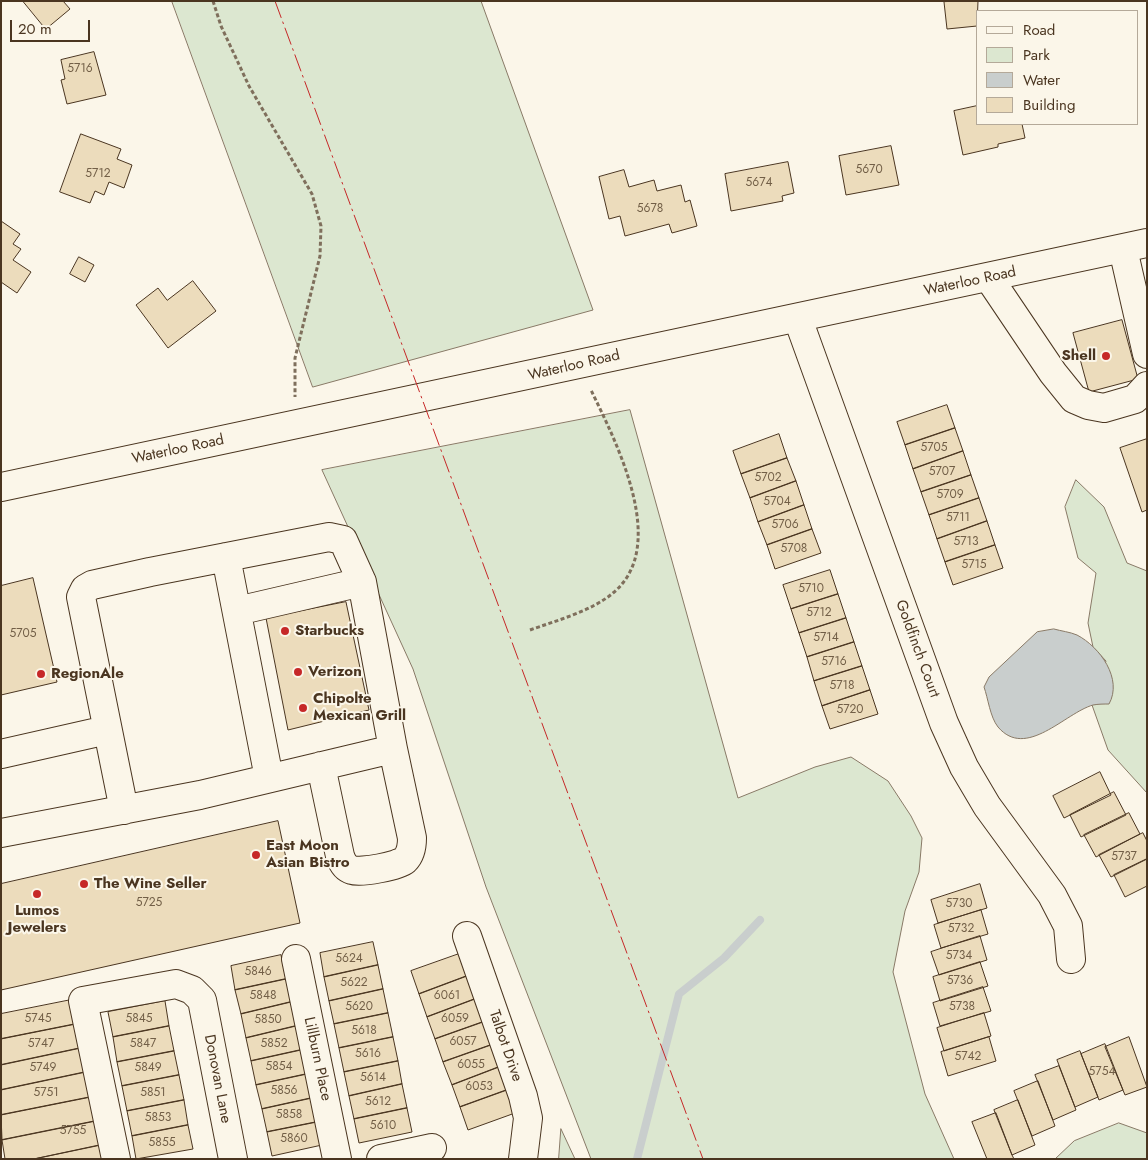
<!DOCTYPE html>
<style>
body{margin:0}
#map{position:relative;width:1148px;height:1160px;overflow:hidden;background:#fbf6e9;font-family:Jost,sans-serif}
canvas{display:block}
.frame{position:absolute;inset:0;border:2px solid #4a3520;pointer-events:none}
.legend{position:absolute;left:976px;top:10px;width:162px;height:115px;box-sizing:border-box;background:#fbf6e9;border:1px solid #b4a999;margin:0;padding:6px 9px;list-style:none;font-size:15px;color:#4a3520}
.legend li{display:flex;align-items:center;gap:10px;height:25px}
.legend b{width:25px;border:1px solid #b4a999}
.scale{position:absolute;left:10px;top:20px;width:80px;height:22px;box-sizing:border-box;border:2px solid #4a3520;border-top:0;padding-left:6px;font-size:15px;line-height:18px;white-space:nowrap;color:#4a3520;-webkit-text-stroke:4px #fbf6e9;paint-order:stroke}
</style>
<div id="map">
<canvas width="1148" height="1160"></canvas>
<div class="frame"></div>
<ul class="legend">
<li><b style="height:6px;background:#fbf6e9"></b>Road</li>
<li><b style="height:14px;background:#dce7d0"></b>Park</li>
<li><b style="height:14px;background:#c9cecd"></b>Water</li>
<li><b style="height:14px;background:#ecdcbc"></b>Building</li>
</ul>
<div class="scale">20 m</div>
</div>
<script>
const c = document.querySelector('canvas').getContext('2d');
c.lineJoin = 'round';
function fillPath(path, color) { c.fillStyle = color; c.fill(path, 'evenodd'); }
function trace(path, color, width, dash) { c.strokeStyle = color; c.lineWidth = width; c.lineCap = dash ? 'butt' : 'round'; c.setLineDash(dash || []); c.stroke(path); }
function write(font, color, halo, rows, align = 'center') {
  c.font = font + ' Jost,sans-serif'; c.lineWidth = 4; c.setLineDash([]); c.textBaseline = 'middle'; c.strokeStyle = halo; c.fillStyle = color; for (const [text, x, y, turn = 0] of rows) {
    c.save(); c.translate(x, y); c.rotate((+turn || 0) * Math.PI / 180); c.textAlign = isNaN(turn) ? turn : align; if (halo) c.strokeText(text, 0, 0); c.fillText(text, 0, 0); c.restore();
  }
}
const green = new Path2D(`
 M172 1H481L593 310 313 387Z
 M630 410 738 798 815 767 851 757 888 781 911 816 922 838 919 872 905 911 893 972 925 1094 954 1159H591L486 887 413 669 322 470Z
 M1076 480 1104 507 1127 563 1147 571V793L1108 750 1092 705 1106 661 1093 647 1088 623 1096 573 1078 558 1065 507Z
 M1119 1123 1147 1133V1159H1055L1074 1141Z
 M561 1129 575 1159H559Z`);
fillPath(green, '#dce7d0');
trace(green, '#887966', 1);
const water = new Path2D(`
 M1054 629C1061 631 1070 632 1077 635 1100 647 1123 679 1109 704 1104 704 1098 704 1093 705 1065 713 1026 760 998 727 990 717 988 698 984 687L989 677 1037 632Z`);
fillPath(water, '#c9cecd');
trace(water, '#887966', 1);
trace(new Path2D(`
 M637 1159 679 994 724 958 760 920`), '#c9cecd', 8);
const building = new Path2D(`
 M23 1H63L70 9 46 29Z
 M978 1 977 26 947 29 944 2Z
 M94 52 106 95 67 104 61 80 65 79 61 60Z
 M977 106V124H1022L1025 138 998 144V147L963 155 954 111Z
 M81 134 121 149 117 159 132 165 124 188 109 182 104 195 95 191 90 203 60 192Z
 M891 146 899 185 846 195 839 156Z
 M788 162 794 193 782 196 783 201 731 211 725 174Z
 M624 170 629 187 654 180 657 191 681 185 685 202 690 200 697 226 672 233 669 224 625 236 620 216 609 219 599 177Z
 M1 221 20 234 13 244 21 249 13 260 31 272 17 293 1 282Z
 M79 257 94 265 85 282 70 274Z
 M193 281 216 311 168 348 136 305 158 288 167 300Z
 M1122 320 1138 379 1089 392 1073 333Z
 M947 405 955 428 905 445 897 422Z
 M955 428 963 451 913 469 905 445Z
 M779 434 787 458 741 474 733 451Z
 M1147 439V510L1142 512 1120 448Z
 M963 451 971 475 921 492 913 469Z
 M787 458 796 481 750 498 741 474Z
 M971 475 979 498 929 515 921 492Z
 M796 481 804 505 758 522 750 498Z
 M979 498 987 521 937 539 929 515Z
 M804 505 812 529 767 545 758 522Z
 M987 521 995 545 945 562 937 539Z
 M812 529 821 553 775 569 767 545Z
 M995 545 1003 568 953 585 945 562Z
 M830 570 838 594 791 609 783 585Z
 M33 578 57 682 1 695V586Z
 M838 594 846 618 799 633 791 609Z
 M346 602 369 710 288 730 266 618Z
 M846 618 854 642 807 657 799 633Z
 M854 642 862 666 814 681 807 657Z
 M862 666 870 690 822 706 814 681Z
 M870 690 878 714 830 729 822 706Z
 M1100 772 1111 795 1064 818 1053 796Z
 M1114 792 1126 815 1081 837 1070 815Z
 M1129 813 1140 834 1096 857 1084 835Z
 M278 821 300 923 1 990V884Z
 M1143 833 1147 841V859L1111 877 1099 855Z
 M1147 859V886L1125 897 1114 875Z
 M980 884 987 908 938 923 931 900Z
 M981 910 988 934 941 948 934 925Z
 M980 936 987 960 939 975 931 952Z
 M373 942 378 965 324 977 320 953Z
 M459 954 467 976 419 994 411 971Z
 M281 955 286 979 235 990 231 966Z
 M980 962 988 986 940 1001 933 977Z
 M378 965 383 989 329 1001 324 977Z
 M467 976 475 999 427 1017 419 994Z
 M286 979 291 1002 241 1014 235 990Z
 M983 987 991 1011 940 1026 933 1003Z
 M383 989 388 1013 334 1024 329 1001Z
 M475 999 483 1022 435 1039 427 1017Z
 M71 1000 76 1024 1 1039V1014Z
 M165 1001 169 1026 113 1037 108 1012Z
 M291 1002 296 1026 246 1038 241 1014Z
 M388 1013 393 1037 339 1048 334 1024Z
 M984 1013 991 1036 944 1051 937 1028Z
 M483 1022 491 1045 443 1062 435 1039Z
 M76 1024 81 1048 1 1065V1039Z
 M169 1026 174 1051 117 1062 113 1037Z
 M296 1026 301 1050 251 1061 246 1038Z
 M393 1037 398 1061 344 1072 339 1048Z
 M989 1037 996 1061 948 1076 941 1052Z
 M1129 1037 1147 1087 1125 1095 1105 1047Z
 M1105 1044 1123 1090 1099 1100 1081 1054Z
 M491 1045 499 1067 452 1085 443 1062Z
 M81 1048 86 1072 1 1090V1065Z
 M301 1050 307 1074 256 1085 251 1061Z
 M174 1051 179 1075 122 1086 117 1062Z
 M1080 1051 1098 1097 1075 1107 1057 1060Z
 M398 1061 402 1084 349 1096 344 1072Z
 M1059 1066 1076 1110 1053 1120 1035 1075Z
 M499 1067 507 1090 460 1107 452 1085Z
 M86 1072 91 1097 1 1115V1090Z
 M307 1074 312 1098 262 1109 256 1085Z
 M179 1075 184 1100 127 1111 122 1086Z
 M1038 1081 1055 1126 1032 1136 1014 1091Z
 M402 1084 407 1108 354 1119 349 1096Z
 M507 1090 515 1113 468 1130 460 1107Z
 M91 1097 96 1121 2 1140 1 1115Z
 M312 1098 317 1122 267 1132 262 1109Z
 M184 1100 188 1125 132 1136 127 1111Z
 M1018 1100 1035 1145 1012 1155 994 1110Z
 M407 1108 412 1132 359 1143 354 1119Z
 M996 1113 1012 1155 1014 1159H987L972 1122Z
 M96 1121 101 1145 34 1159H5L2 1140Z
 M317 1122 322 1145 272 1156 267 1132Z
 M188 1125 193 1149 136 1159 132 1136Z
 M101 1145 103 1159H34Z`);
fillPath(building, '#ecdcbc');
trace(building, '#4a3520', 1);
const minor = new Path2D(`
 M1123 249 1147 354
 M989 278 1053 373 1074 399 1088 405 1104 408 1135 399 1147 386
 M798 319 944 723 964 767 987 806 1052 895 1068 926 1071 959
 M226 557 269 778
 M237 611 362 582
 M1 754 107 730
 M124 810 81 597 85 589 92 585 150 572 329 537 343 540 362 582 393 749
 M1 833 200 795 393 749 412 838C412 846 411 854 405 860 398 866 361 873 352 870 345 868 342 862 340 856L321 766
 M467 936 523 1096 528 1118 523 1159
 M296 959 337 1159
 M116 1159 83 1001 176 984 192 990 202 1000 233 1159
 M381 1159 432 1148`);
const major = new Path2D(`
 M1 487 1147 243`);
trace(minor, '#4a3520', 30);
trace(major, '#4a3520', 30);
trace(new Path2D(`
 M213 1 221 26 249 86 312 194 321 226 320 256 295 358V397
 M530 630C555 621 592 611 613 593 670 546 616 442 591 390`), '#7f6f5c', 3, [4, 2.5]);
trace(minor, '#fbf6e9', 28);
trace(major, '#fbf6e9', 28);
trace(new Path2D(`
 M275 1 703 1159`), '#c62828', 1, [18, 4, 2.5, 4]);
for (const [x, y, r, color] of [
 [1106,356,5,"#c62828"],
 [285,631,5,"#c62828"],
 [298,672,5,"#c62828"],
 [41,674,5,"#c62828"],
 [303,708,5,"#c62828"],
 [256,855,5,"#c62828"],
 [84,884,5,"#c62828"],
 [37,894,5,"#c62828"]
]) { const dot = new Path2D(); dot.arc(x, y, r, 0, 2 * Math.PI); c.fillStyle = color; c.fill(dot); trace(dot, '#fbf6e9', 2); }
write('12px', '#725f47', null, [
 ["5716",80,69],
 ["5670",869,170],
 ["5712",98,174],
 ["5674",759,183],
 ["5678",650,209],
 ["5705",934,448],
 ["5707",942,472],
 ["5702",768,478],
 ["5709",950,495],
 ["5704",777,502],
 ["5711",958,518],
 ["5706",785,525],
 ["5713",966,542],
 ["5708",794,549],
 ["5715",974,565],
 ["5710",811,589],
 ["5712",819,613],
 ["5705",23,634],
 ["5714",826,638],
 ["5716",834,662],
 ["5718",842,686],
 ["5720",850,710],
 ["5737",1124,857],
 ["5725",149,903],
 ["5730",959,904],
 ["5732",961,929],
 ["5734",959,956],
 ["5624",349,959],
 ["5846",258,972],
 ["5736",960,981],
 ["5622",354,983],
 ["5848",263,996],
 ["6061",447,996],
 ["5620",359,1007],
 ["5738",962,1007],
 ["5745",38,1019],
 ["5845",139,1019],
 ["6059",455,1019],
 ["5850",268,1020],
 ["5618",364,1031],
 ["6057",463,1042],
 ["5747",41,1044],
 ["5847",143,1044],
 ["5852",274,1044],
 ["5616",368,1054],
 ["5742",968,1057],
 ["6055",471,1065],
 ["5854",279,1067],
 ["5749",43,1068],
 ["5849",148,1068],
 ["5754",1102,1072],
 ["5614",373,1078],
 ["6053",479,1087],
 ["5856",284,1091],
 ["5751",46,1093],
 ["5851",153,1093],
 ["5612",378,1102],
 ["5858",289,1115],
 ["5853",158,1118],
 ["5610",383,1126],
 ["5755",73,1131],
 ["5860",294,1139],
 ["5855",162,1143]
]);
write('15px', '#4a3520', '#fbf6e9', [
 ["Waterloo Road",970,282,-12],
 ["Waterloo Road",574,366,-13],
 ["Waterloo Road",178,450,-12],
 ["Goldfinch Court",917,649,70],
 ["Talbot Drive",505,1046,71],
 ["Lillburn Place",317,1059,78],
 ["Donovan Lane",217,1079,79]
]);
write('bold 15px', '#4a3520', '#fbf6e9', [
 ["Shell",1096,356,"right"],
 ["Starbucks",295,631],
 ["Verizon",308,672],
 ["RegionAle",51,674],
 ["Chipolte",313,699],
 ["Mexican Grill",313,716],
 ["East Moon",266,846],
 ["Asian Bistro",266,863],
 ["The Wine Seller",94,884],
 ["Lumos",37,911,"center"],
 ["Jewelers",37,928,"center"]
], 'left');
</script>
